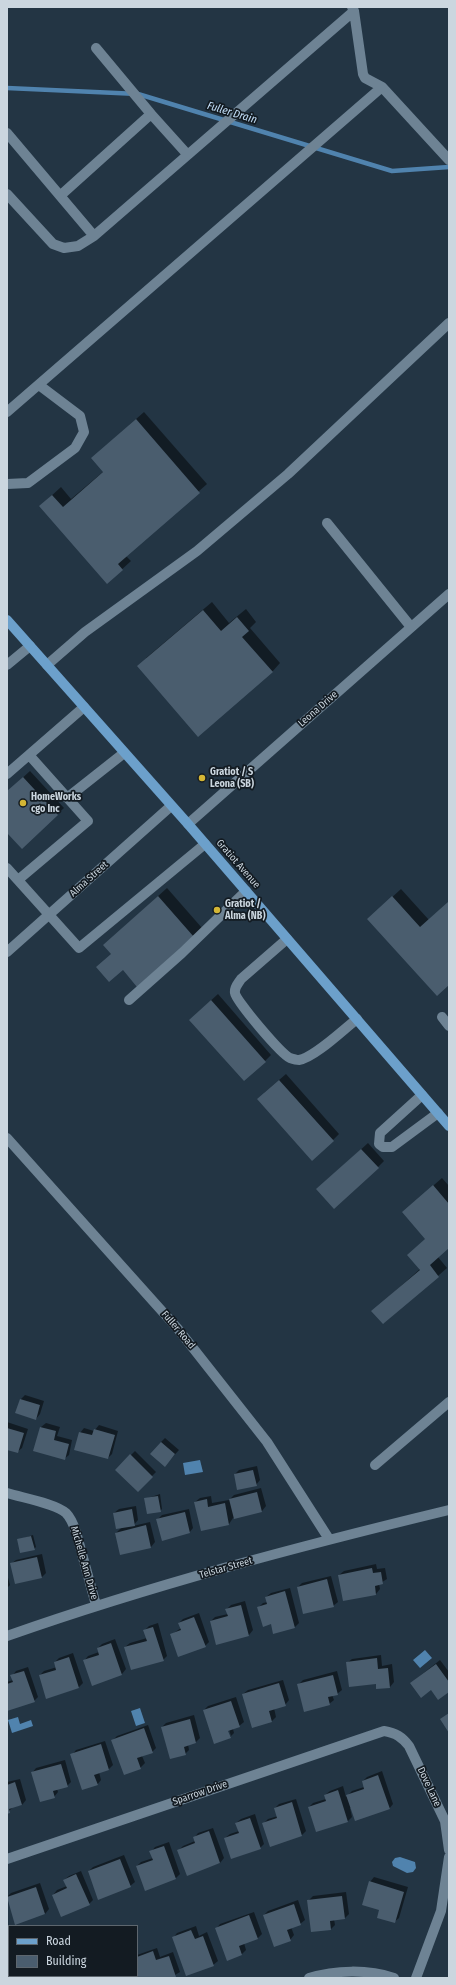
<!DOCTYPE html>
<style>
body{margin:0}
#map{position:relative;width:456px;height:1985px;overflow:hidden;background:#233544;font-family:"Fira Sans Condensed",sans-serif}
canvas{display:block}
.frame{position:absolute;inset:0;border:8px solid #cbd6df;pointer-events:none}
.legend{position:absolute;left:8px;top:1925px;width:130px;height:52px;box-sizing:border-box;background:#131b22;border:1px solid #5d666e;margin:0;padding:5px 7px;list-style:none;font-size:12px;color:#cbd6df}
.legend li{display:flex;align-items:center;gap:8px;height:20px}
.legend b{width:20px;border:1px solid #5d666e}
</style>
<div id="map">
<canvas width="456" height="1985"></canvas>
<div class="frame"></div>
<ul class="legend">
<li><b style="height:5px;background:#6ca0cb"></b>Road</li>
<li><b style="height:11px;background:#4a5d6e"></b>Building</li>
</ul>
</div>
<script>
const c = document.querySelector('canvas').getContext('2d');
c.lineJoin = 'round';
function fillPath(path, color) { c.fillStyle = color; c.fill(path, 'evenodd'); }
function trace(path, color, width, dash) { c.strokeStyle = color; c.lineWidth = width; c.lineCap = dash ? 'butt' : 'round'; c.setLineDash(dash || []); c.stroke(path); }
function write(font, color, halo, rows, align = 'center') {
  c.font = font + ' "Fira Sans Condensed",sans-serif'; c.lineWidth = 3.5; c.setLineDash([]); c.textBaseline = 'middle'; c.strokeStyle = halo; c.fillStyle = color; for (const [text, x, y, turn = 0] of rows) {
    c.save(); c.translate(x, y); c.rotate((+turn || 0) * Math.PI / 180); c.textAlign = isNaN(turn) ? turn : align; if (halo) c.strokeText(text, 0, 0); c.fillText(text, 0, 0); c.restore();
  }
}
fillPath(new Path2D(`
 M200 1460 203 1472 185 1475 183 1463Z
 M425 1650 432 1658 420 1668 413 1660Z
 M140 1708 145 1723 136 1726 131 1711Z
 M18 1717 20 1724 31 1720 33 1726 12 1733 8 1720Z
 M400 1857 415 1862 416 1868 413 1872 407 1873 393 1866 392 1862 395 1858Z`), '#5083ae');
fillPath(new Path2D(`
 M144 412 207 484 126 556 131 561 107 583 49 498 61 487 71 499 104 471 101 450Z
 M212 602 229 623 246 609 256 622 250 628 280 663 272 672 146 658Z
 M30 771 64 808 22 847 7 831V792Z
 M167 888 202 928 194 936 112 953 113 937Z
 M401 889 429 920 449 901V984L377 911Z
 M218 994 271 1055 265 1061 196 1014Z
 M286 1074 339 1134 333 1140 264 1093Z
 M368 1143 384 1161 378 1167 324 1183Z
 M442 1178 449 1186V1247L438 1257 447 1268 384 1323 373 1311 420 1269 426 1238 403 1212Z
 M25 1395 44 1401 40 1414 36 1419 20 1400Z
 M7 1422 28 1429 22 1448 17 1452 7 1449Z
 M46 1423 60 1427 57 1436 72 1440 69 1455 64 1459 34 1450 41 1427Z
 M99 1425 118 1431 112 1454 108 1458 80 1433 84 1428 94 1431Z
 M165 1438 179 1450 169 1461 161 1442Z
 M135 1451 156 1472 138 1490 116 1470Z
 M257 1466 260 1480 256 1485 235 1474 239 1470Z
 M261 1488 266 1506 262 1511 233 1518 229 1524 195 1502 200 1498 211 1496 212 1503 229 1500 234 1495Z
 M160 1494 162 1509 160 1511 145 1499Z
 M136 1506 138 1520 133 1526 150 1522 155 1542 151 1547 116 1533 122 1527 114 1513 119 1509Z
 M189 1509 193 1528 189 1533 157 1520 162 1515Z
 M33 1535 36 1547 34 1549 18 1540Z
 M42 1554 46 1573 42 1577 11 1564 16 1560Z
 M376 1564 377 1569 385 1568 387 1579 379 1584 380 1589 376 1594 339 1575 344 1571Z
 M7 1574 10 1585 7 1588Z
 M331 1576 338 1602 333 1606 298 1587 302 1583Z
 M290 1588 299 1623 295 1627 274 1633 272 1623 259 1607 263 1603 268 1602 266 1597 271 1593Z
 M245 1601 253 1630 249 1635 217 1643 211 1621 215 1617 228 1614 227 1609 231 1605Z
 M199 1613 209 1642 205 1646 171 1635 181 1628 179 1623 183 1619Z
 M158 1623 167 1656 163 1660 125 1647 130 1643 147 1638 145 1630 149 1626Z
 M115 1639 126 1669 122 1674 92 1684 84 1661 88 1656 99 1652 98 1648 102 1644Z
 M73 1653 83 1683 78 1688 40 1675 44 1671 57 1667 55 1662 59 1658Z
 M381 1655 382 1666 392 1664 394 1682 390 1687 377 1683 347 1663 352 1659Z
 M440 1660 449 1672V1691L431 1689 416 1679Z
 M28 1667 38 1697 34 1701 7 1710V1682L13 1680 12 1676 16 1671Z
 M337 1671 342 1690 337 1694 332 1695 334 1700 329 1704 298 1685 303 1680Z
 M283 1680 289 1700 285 1705 274 1708 276 1717 272 1721 253 1727 243 1694 248 1690Z
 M236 1697 244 1722 239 1726 233 1729 234 1733 230 1737 215 1742 204 1710 208 1706ZM228 1726 231 1736H229L226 1727Z
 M194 1715 200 1738 196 1742 188 1744 189 1750 185 1754 162 1727 166 1723Z
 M148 1725 156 1748 152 1752 142 1756 145 1763 140 1768 113 1740 117 1736Z
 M105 1741 113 1765 109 1769 99 1772 101 1780 97 1785 72 1755 76 1750Z
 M65 1760 71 1782 67 1786 57 1789 58 1792 54 1797 32 1773 36 1768Z
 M382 1771 393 1804 389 1809 351 1808H350L352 1817 348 1821 316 1831 309 1807 313 1803 326 1799 325 1795 330 1791 343 1786 346 1797 352 1791 364 1787 363 1781 367 1777Z
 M20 1779 26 1800 22 1805 13 1807 7 1813V1782Z
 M296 1799 306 1831 302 1835 271 1845 263 1824 268 1819 278 1816 275 1808 279 1804Z
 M255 1814 264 1844 260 1848 225 1838 230 1834 239 1831 236 1823 241 1819Z
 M213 1828 224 1858 220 1863 187 1874 179 1850 183 1846 195 1841 194 1838 198 1833Z
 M169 1842 180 1874 176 1878 146 1889 137 1866 141 1862 153 1858 151 1852 155 1847Z
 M124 1855 135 1882 130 1886 89 1871 93 1867Z
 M81 1871 93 1900 89 1904 53 1895 57 1890 67 1886 64 1880 69 1876Z
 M374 1877 408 1887 399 1918 394 1922 381 1909 370 1882Z
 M40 1883 49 1909 45 1914 7 1897 11 1893Z
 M346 1892 349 1914 345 1918 334 1919 335 1925 331 1929 308 1901 313 1896Z
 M298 1900 305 1920 300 1924 291 1927 294 1935 290 1940 264 1915 268 1911Z
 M254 1912 262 1934 258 1938 244 1943 246 1950 242 1954 227 1959 216 1929 220 1924Z
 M7 1924 9 1930 7 1934Z
 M196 1926 199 1936 207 1932 218 1961 213 1965 173 1938 177 1933Z
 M157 1948 160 1957 173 1952 180 1972 170 1978H139L137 1955Z
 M63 1976H83L84 1978H56Z
 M93 1976H132L133 1977 93 1978Z`), '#0007');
trace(new Path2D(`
 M7 88 138 94 392 171 449 167`), '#5083ae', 4.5);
fillPath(new Path2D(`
 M136 419 200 493 118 564 123 570 107 584 39 506 52 495 63 507 103 472 91 458Z
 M203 610 221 631 237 617 249 631 242 637 273 672 198 737 137 666Z
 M23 777 58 815 22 849 7 833V791Z
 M158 896 194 937 137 987 123 970 109 982 96 967 111 954 103 945Z
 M392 896 420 927 449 901V985L437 996 367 919Z
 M211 1000 266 1062 244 1081 189 1020Z
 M279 1080 334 1141 312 1161 257 1099Z
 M361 1149 379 1168 334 1209 316 1189Z
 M433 1185 449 1204V1248L430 1265 439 1277 383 1324 371 1311 420 1270 407 1255 425 1239 402 1212Z
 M20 1399 40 1405 36 1420 15 1413Z
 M40 1427 56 1431 54 1440 69 1444 65 1460 33 1451Z
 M7 1428 24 1433 18 1453 7 1450Z
 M94 1429 115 1435 108 1459 74 1450 79 1432 92 1435Z
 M161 1442 175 1454 165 1467 150 1454Z
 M130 1454 153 1477 138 1492 115 1470Z
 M253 1470 257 1486 237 1490 234 1474Z
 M257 1492 262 1512 234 1519 229 1499Z
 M158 1496 161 1512 147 1514 144 1498Z
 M207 1499 208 1507 225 1503 229 1525 201 1531 194 1502Z
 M132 1509 135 1526 116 1529 113 1513Z
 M185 1512 190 1533 162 1541 156 1519Z
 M146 1525 151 1548 120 1555 115 1533Z
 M31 1536 35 1550 20 1553 17 1539Z
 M37 1557 42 1578 15 1584 10 1563Z
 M372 1568 373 1573 381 1572 383 1584 375 1586 376 1595 343 1601 338 1575Z
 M327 1579 334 1607 303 1614 297 1587Z
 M285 1591 295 1628 273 1634 271 1624 263 1627 257 1607 267 1604 265 1597Z
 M241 1605 249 1636 216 1645 210 1621 228 1616 225 1609Z
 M194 1617 206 1647 178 1657 170 1634 181 1630 178 1623Z
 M153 1627 164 1661 131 1670 124 1647 147 1641 143 1630Z
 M111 1643 122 1675 92 1686 83 1660 99 1655 97 1648Z
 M69 1657 79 1688 46 1699 39 1675 56 1670 54 1662Z
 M377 1658 378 1669 388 1668 390 1688 376 1689V1684L349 1687 346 1662Z
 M436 1664 449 1682V1692L438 1700 431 1690 421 1698 410 1683Z
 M24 1671 35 1702 7 1711V1684L13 1682 10 1675Z
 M333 1675 338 1695 328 1697 330 1705 304 1712 297 1684Z
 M279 1683 286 1706 269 1711 272 1722 252 1728 242 1694Z
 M231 1701 240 1727 228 1731 231 1738 214 1744 203 1710Z
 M449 1713V1733L440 1719Z
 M190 1719 196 1743 184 1747 186 1755 170 1759 161 1727Z
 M144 1728 153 1753 137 1758 141 1769 124 1775 111 1740Z
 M101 1744 109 1770 94 1775 98 1785 82 1790 70 1754Z
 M61 1764 68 1787 53 1791 55 1798 40 1802 31 1772Z
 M378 1775 390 1809 355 1821 346 1795 364 1789 362 1781Z
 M15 1782 22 1805 9 1809 10 1813 7 1814V1785Z
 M338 1790 348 1822 316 1832 308 1807 326 1801 324 1795Z
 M292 1802 302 1836 270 1847 262 1823 277 1818 274 1808Z
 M250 1818 261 1849 231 1859 224 1838 239 1833 235 1823Z
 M209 1831 220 1863 187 1876 177 1850 195 1843 193 1837Z
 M164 1846 176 1879 145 1891 136 1866 153 1860 149 1851Z
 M120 1859 131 1887 98 1900 88 1871Z
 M76 1874 90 1905 61 1917 52 1895 67 1888 63 1880Z
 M369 1881 404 1892 395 1923 377 1918 379 1910 362 1905Z
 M36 1887 45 1914 15 1925 7 1897Z
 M342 1896 345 1919 330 1921 331 1930 311 1932 307 1900Z
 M294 1904 301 1925 287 1930 291 1941 274 1947 263 1915Z
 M249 1915 258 1939 239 1946 242 1955 227 1961 215 1928Z
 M191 1930 195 1939 203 1936 214 1966 186 1976 172 1937Z
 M153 1951 156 1960 169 1956 176 1977 138 1978 137 1957Z
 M91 1976H127L128 1978H92Z`), '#4a5d6e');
trace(new Path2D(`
 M354 11 363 74 365 78 382 87 449 160
 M96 48 151 114
 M7 133 94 236
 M7 194 53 244 64 248 78 246 94 236 354 11 352 7
 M61 195 151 114 187 154
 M7 412 382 87
 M7 484 28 483 75 448 84 432 80 416 39 385
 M327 523 411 627
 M7 665 30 646
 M47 665 85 632 197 551 288 474 449 323
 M7 774 84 707
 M67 798 124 753
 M188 824 449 594
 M7 868 79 948 205 844
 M18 880 88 821 30 756
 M287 939 241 979C238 984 234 987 235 993 236 1001 281 1054 290 1058 293 1059 297 1060 299 1060 314 1058 344 1029 357 1019
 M7 952 171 806
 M129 1000 182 953 246 891
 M442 1017 449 1026
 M422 1095 380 1133 379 1144 383 1147H392L438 1113
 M7 1138 178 1329 267 1442 329 1539
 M375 1465 449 1402
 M7 1493C23 1498 54 1503 66 1513 71 1518 74 1526 76 1532L96 1605
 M7 1636C152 1585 300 1546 449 1510
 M7 1859 384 1731C396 1733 402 1737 409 1746L445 1821 449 1850
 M309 1978C335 1970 368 1969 394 1978
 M416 1978 441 1911 449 1857`), '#6e8394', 10);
trace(new Path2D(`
 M7 620 188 824 449 1126`), '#6ca0cb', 10);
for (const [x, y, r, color] of [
 [202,778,4,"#d4b635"],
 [23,803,4,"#d4b635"],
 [217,910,4,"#d4b635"]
]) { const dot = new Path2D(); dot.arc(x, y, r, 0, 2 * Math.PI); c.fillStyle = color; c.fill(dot); trace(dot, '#131b22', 1.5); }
write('10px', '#cbd6df', '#131b22', [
 ["Leona Drive",318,709,-41],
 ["Gratiot Avenue",238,864,49],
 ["Alma Street",89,879,-42],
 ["Fuller Road",178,1330,50],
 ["Michelle Ann Drive",84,1563,74],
 ["Telstar Street",226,1568,-16],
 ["Dove Lane",429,1787,65],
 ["Sparrow Drive",200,1793,-19]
]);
write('bold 10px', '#cbd6df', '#131b22', [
 ["Gratiot / S",210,772],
 ["Leona (SB)",210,784],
 ["HomeWorks",31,797],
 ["cgo Inc",31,809],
 ["Gratiot /",225,904],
 ["Alma (NB)",225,916]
], 'left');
write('italic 11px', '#c4e0fa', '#131b22', [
 ["Fuller Drain",232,113,17]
]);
</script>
